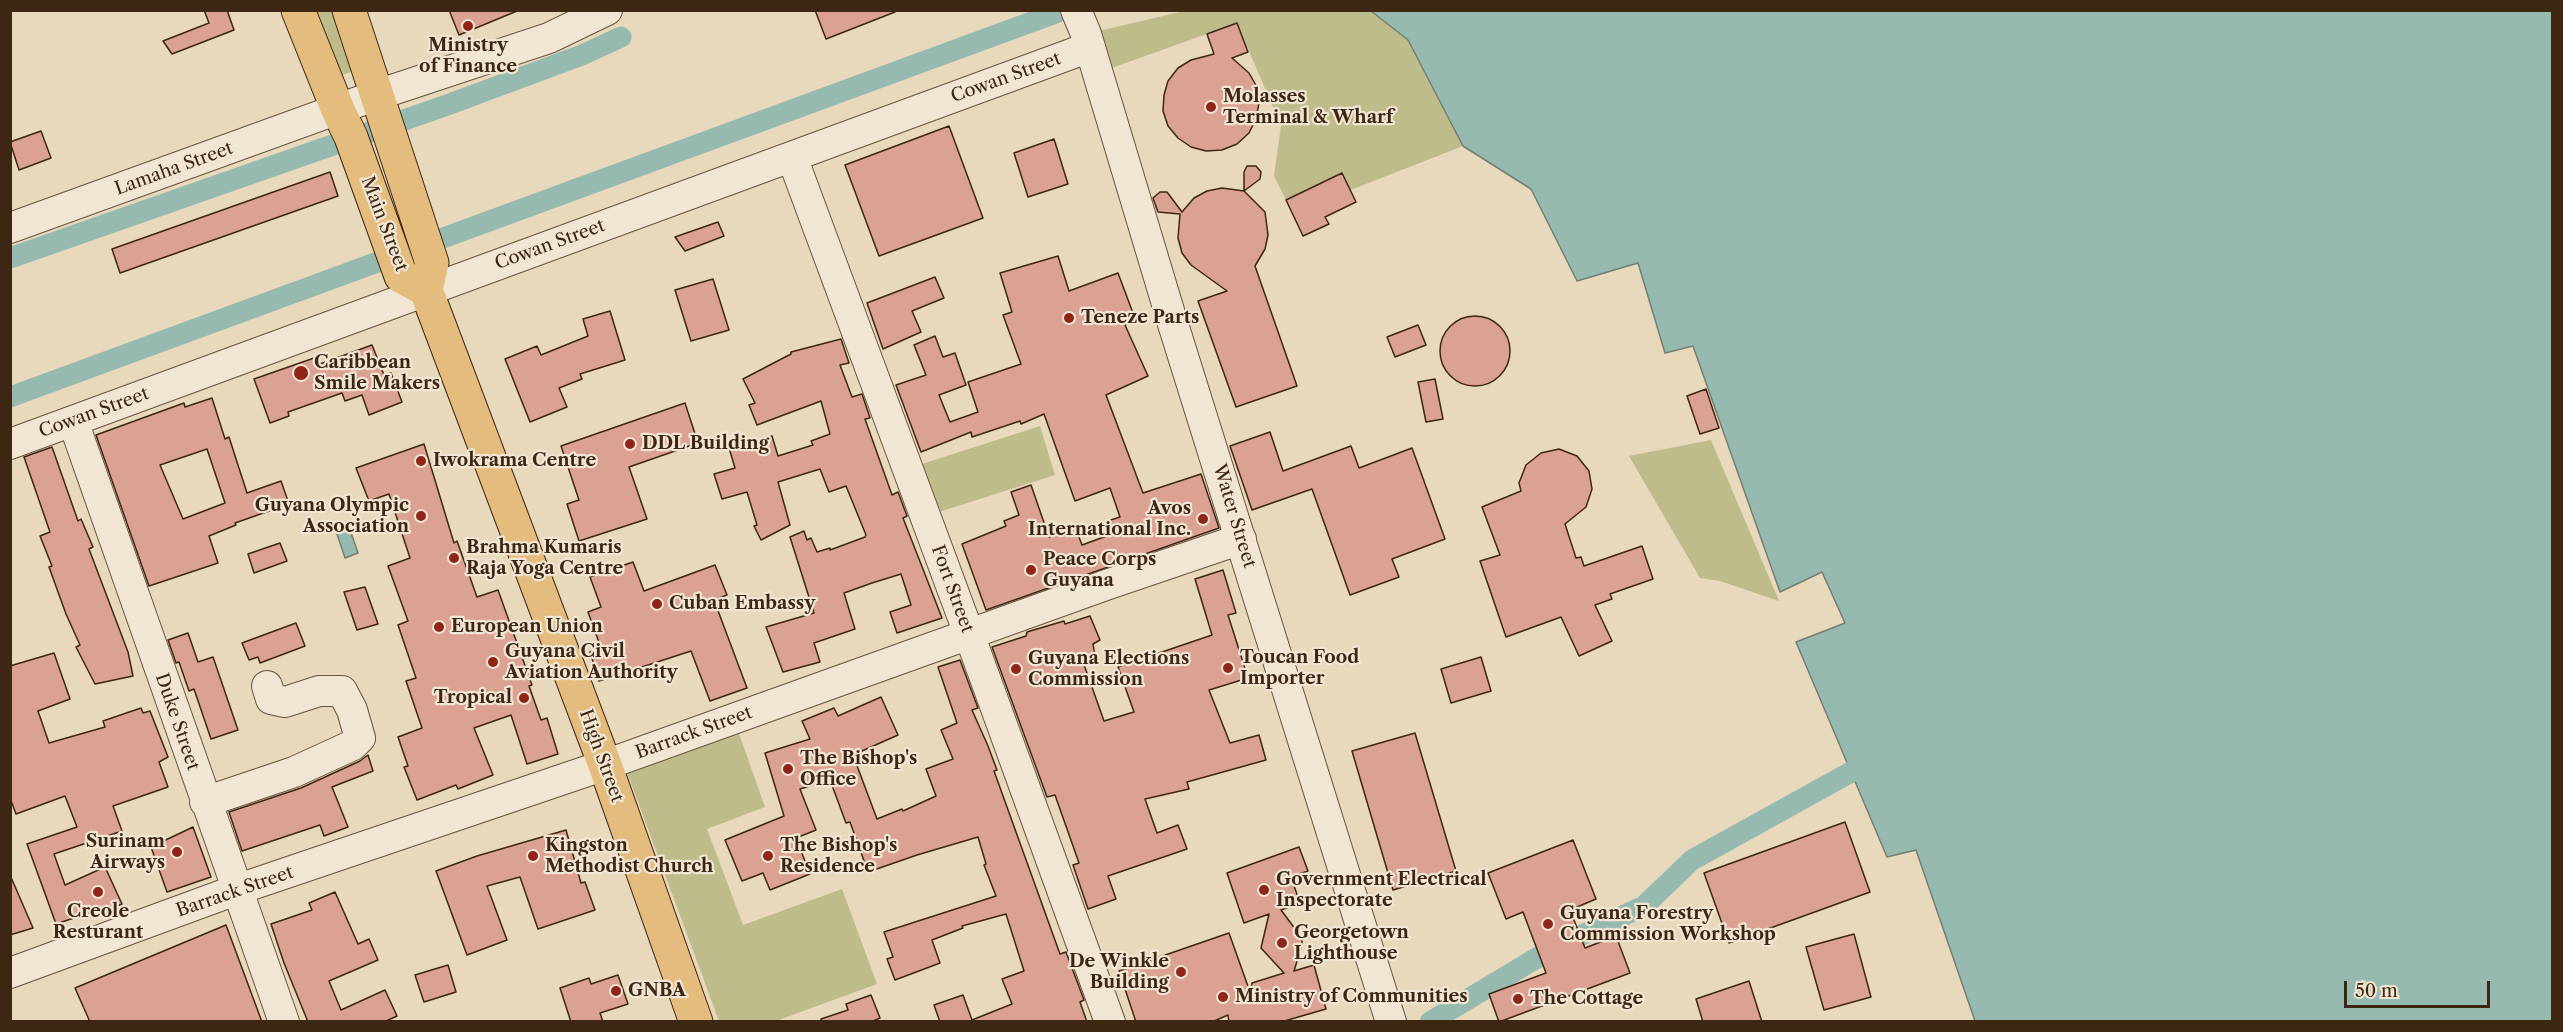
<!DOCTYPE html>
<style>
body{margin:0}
#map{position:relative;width:2563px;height:1032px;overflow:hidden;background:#e8d8bc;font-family:"Libre Caslon Text",serif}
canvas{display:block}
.frame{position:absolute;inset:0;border:12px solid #3d2713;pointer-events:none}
.scale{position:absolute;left:2344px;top:981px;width:146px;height:27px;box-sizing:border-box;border:3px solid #3d2713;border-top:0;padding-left:8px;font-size:18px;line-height:21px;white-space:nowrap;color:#3d2713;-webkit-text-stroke:4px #f0e6d3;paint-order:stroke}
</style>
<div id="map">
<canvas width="2563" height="1032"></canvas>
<div class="frame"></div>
<div class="scale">50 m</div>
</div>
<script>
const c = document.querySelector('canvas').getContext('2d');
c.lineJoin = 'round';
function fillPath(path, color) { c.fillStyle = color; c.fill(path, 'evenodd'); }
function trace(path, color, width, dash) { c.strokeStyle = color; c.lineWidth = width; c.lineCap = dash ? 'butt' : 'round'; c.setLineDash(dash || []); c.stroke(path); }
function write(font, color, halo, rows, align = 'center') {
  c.font = font + ' "Libre Caslon Text",serif'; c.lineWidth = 4.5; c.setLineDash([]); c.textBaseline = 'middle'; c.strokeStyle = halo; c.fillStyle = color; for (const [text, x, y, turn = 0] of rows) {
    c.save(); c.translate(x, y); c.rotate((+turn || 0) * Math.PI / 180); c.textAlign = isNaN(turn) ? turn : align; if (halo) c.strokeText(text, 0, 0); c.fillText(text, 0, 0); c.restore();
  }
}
fillPath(new Path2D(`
 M307 11H343L358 64 351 72 339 76Z
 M1184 11H1371L1408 40 1463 146 1348 191 1342 173 1286 200 1274 176 1281 126 1237 23 1098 73 1086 34Z
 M1040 426 1055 475 939 512 919 465Z
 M1711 440 1779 601 1720 581 1700 578 1629 456Z
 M738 731 765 807 707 829 743 925 842 889 877 984 776 1021H719L627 772Z`), '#bebc8b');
const water = new Path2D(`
 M1371 11H2552V1021H1975L1916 850 1887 857 1796 642 1845 623 1822 572 1780 592 1693 346 1665 353 1638 263 1577 281 1531 189 1463 146 1408 40Z
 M349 527 358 553 345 558 336 531Z`);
fillPath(water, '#97bab0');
trace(water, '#737f71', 1.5);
trace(new Path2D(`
 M10 258 447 105 582 55 621 37
 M10 397 1064 10
 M1430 1022 1550 950 1644 906 1692 860 1851 772`), '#97bab0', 21);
const building = new Path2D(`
 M204 10H227L234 30 172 54 163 41 209 23Z
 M449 10H517V11L459 35Z
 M815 10H895V12L826 39Z
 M1237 23 1248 52 1232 58 1249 73 1257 87 1259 103 1256 119 1249 133 1237 144 1222 150 1206 151 1191 147 1178 138 1168 126 1163 111 1164 95 1168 81 1178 68 1191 60 1214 54 1207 34Z
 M949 126 983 218 879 256 845 165Z
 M41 131 51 158 19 170 10 142Z
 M1054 139 1068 184 1028 197 1014 153Z
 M1247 166H1256L1261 172 1260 179 1244 191 1265 212 1268 235 1265 249 1255 266 1297 386 1236 407 1198 301 1227 291 1191 265 1182 253 1178 238 1180 214 1158 212 1153 198 1160 192H1167L1182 212 1194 198 1207 191 1222 188 1244 191V172Z
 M330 172 338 196 120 273 112 249Z
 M1342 173 1356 202 1325 217 1329 224 1303 236 1286 200Z
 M718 222 724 236 685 251 675 237Z
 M1058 256 1069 291 1118 273 1136 321 1125 325 1148 376 1106 395 1143 493 1201 474 1219 528 986 610 962 544 1006 526 1004 521 1019 515 1011 492 1031 485 1049 537 1075 527 1082 545 1112 534 1108 521 1120 517 1110 488 1075 501 1044 414 1021 424 1020 421 972 437 971 432 921 452 896 385 926 375 914 345 935 336 943 357 955 353 966 385 939 395 950 422 978 412 968 382 1021 364 1003 315 1012 312 1000 273Z
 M935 277 944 298 912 311 921 332 883 349 867 303Z
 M713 279 729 330 691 341 675 290Z
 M610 311 625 360 580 374 582 379 559 388 567 407 530 422 505 359 537 346 541 355 588 336 583 319Z
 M1440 351a35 35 0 1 1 70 0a35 35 0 1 1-70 0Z
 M1418 325 1426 345 1395 357 1387 337Z
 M841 339 849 363 840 365 852 397 862 394 870 418 865 419 892 495 898 492 907 516 903 518 942 618 897 633 890 612 911 605 901 574 872 583 844 593 855 629 814 643 820 662 783 672 766 627 814 613 790 537 804 531 807 540 811 538 817 552 830 548V550L865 537 866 535 846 486 829 492 820 469 778 482 790 525 761 540 754 526 757 525 747 492 722 499 714 474 735 468 729 448 772 436 778 456 813 445 811 441 830 434 821 401 757 425 749 405 755 403 743 379 791 354V352Z
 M372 345 384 375 391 373 402 402 369 415 362 395 345 401 342 393 288 412 289 416 270 423 254 379 317 357 320 364Z
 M1435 379 1443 419 1426 422 1418 382Z
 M1706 389 1719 428 1700 434 1687 396Z
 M212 398 225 439 229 437 247 493 281 481 289 504 235 523 236 525 209 536 218 563 149 586 96 435 184 403 185 407ZM207 449 225 503 183 519 160 465Z
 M685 403 698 443 629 467 647 519 579 541 567 504 579 500 561 446Z
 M1270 432 1283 471 1351 446 1359 468 1412 448 1445 539 1392 559 1399 577 1350 595 1312 489 1252 510 1230 446Z
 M424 444 454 543 457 541 477 597 498 590 532 685 529 686 541 720 547 718 558 754 527 764 511 715 474 728 493 775 458 789 456 785 417 800 404 767 408 766 398 737 422 728 406 681 416 678 398 625 408 621 388 566 410 558 389 494 369 501 356 468Z
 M52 447 78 521 81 519 93 547 89 549 128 652 133 676 95 684 76 647 80 645 66 614 49 567 52 566 40 536 50 532 24 457Z
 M1559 449 1577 456 1589 471 1592 489 1586 507 1565 524 1576 558 1581 557 1584 566 1642 546 1653 579 1610 594 1612 599 1595 605 1612 641 1579 656 1561 617 1506 637 1480 561 1500 555 1482 507 1521 491 1519 483 1526 465 1541 453Z
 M280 543 287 561 254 573 248 554Z
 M633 562 644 591 715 565 727 595 714 600 747 688 710 701 691 651 599 681 590 652 601 648 588 612 601 607 590 577Z
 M1223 570 1236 613 1228 615 1248 678 1209 690 1230 743 1259 735 1266 760 1187 782 1189 789 1145 799 1157 833 1178 825 1187 849 1108 876 1116 899 1088 909 1073 865 1079 863 1055 795 1047 797 992 647 1026 636 1027 632 1064 621 1065 624 1090 616 1100 640 1093 644 1095 656 1082 659 1104 721 1134 712 1118 667 1212 635 1195 579Z
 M365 587 378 624 357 630 344 592Z
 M296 623 305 646 260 663 258 657 249 660 242 643Z
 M188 633 198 662 213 657 238 730 211 739 194 689 189 691 179 662 176 663 168 640Z
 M54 653 70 699 38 711 49 743 105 727 103 721 141 708 143 713 150 711 168 757 159 762 168 787 113 806 122 831 54 854 65 885 105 867 122 904 91 917 89 913 56 924 27 844 77 827 65 796 16 814 10 798V666Z
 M1481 657 1491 691 1451 703 1441 669Z
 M960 660 978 708 972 710 988 746 997 770 994 771 1060 954 1066 952 1084 1000 1080 1002 1087 1022H940L934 1005 963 995 972 1020 1012 1004 1002 979 1024 971 1006 914 962 926 963 928 932 940 940 963 895 980 887 959 893 957 884 932 996 896 984 865 986 864 978 837 917 855 868 872 850 822 846 823 830 780 800 789 816 830 796 838 810 874 770 890 763 873 742 881 725 840 784 816 765 753 810 739 802 721 834 708 838 716 881 697 898 735 853 755 877 819 902 809 903 811 936 796 926 769 953 759 941 730 957 723 938 667Z
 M1415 733 1456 871 1393 890 1352 751Z
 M368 755 373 771 332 787 348 827 324 836 320 825 242 851 229 812 301 788 360 761Z
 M1845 822 1870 892 1729 943 1704 873Z
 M193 827 211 877 167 892 151 847Z
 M566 830 581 883 585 882 595 910 538 929 520 877 487 886 507 940 467 955 436 871 477 856Z
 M1573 840 1596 899 1570 910 1585 948 1616 936 1630 973 1499 1022 1489 994 1546 973 1523 912 1506 919 1488 873Z
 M1299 847 1308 871 1291 877 1300 903 1281 910 1302 938V945L1294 971 1314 965 1326 1009 1281 1022H1229L1228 1015 1212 1022H1136L1119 971 1229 933 1250 992 1252 983 1284 973 1261 948 1269 914 1244 923 1227 873Z
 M10 875 33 928 10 935Z
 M335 892 358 944 369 939 378 960 329 981 341 1010 385 990 397 1016 384 1022H308L284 963 271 924 312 910 309 903Z
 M226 925 262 1022H90L75 988Z
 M1854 934 1871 997 1824 1010 1806 947Z
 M448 965 456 992 424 1002 415 975Z
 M618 975 628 1004 600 1013 603 1022H571L560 988 589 978 591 984Z
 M1749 981 1762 1022H1703L1696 999Z
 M871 995 880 1018 871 1022H821V1019L848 1010 846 1004Z`);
fillPath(building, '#dba192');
trace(building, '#3d2713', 1.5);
const minor = new Path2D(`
 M1076 10 1086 34 1173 324 1391 1022
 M792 157 969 634 1110 1022
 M10 228 377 95 549 38 607 10
 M73 421 284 1022
 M10 444 1090 47
 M205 802 294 772 353 745 360 738 352 710 342 691H319L285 702 271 699 267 686
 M10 973 236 890 605 765 1106 585 1241 539`);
const major = new Path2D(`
 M298 10 338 110 351 137 401 276 426 290
 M349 10 432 263 426 290
 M426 290 605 765 696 1022`);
trace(minor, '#68533d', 32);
trace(major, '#3d2713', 35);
trace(minor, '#f0e6d3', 30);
trace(major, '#e4bc7e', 33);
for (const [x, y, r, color] of [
 [468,26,6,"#8f2418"],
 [1211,107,6,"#8f2418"],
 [1069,318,6,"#8f2418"],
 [301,373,8,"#8f2418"],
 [630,444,6,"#8f2418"],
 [421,461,6,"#8f2418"],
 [421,516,6,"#8f2418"],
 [1203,519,6,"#8f2418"],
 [454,558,6,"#8f2418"],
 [1031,570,6,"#8f2418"],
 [657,604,6,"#8f2418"],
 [439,627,6,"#8f2418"],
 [493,662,6,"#8f2418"],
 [1228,668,6,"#8f2418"],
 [1016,669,6,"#8f2418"],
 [524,698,6,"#8f2418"],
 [788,769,6,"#8f2418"],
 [177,852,6,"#8f2418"],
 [533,856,6,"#8f2418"],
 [768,856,6,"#8f2418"],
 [1264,890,6,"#8f2418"],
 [98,892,6,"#8f2418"],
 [1548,924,6,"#8f2418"],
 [1282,943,6,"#8f2418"],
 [1181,972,6,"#8f2418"],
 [616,991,6,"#8f2418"],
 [1223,997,6,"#8f2418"],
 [1518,999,6,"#8f2418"]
]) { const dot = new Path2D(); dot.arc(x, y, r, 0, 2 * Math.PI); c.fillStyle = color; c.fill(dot); trace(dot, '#f0e6d3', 2); }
write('bold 18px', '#3d2713', '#f0e6d3', [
 ["Ministry",468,46,"center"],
 ["of Finance",468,67,"center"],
 ["Molasses",1223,97],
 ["Terminal & Wharf",1223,118],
 ["Teneze Parts",1081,318],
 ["Caribbean",314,363],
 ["Smile Makers",314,384],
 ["DDL Building",642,444],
 ["Iwokrama Centre",433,461],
 ["Guyana Olympic",409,506,"right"],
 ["Association",409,527,"right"],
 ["Avos",1191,509,"right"],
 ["International Inc.",1191,530,"right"],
 ["Brahma Kumaris",466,548],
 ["Raja Yoga Centre",466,569],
 ["Peace Corps",1043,560],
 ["Guyana",1043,581],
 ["Cuban Embassy",669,604],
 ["European Union",451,627],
 ["Guyana Civil",505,652],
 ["Aviation Authority",505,673],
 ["Toucan Food",1240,658],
 ["Importer",1240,679],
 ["Guyana Elections",1028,659],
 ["Commission",1028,680],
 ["Tropical",512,698,"right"],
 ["The Bishop's",800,759],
 ["Office",800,780],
 ["Surinam",165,842,"right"],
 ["Airways",165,863,"right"],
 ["Kingston",545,846],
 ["Methodist Church",545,867],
 ["The Bishop's",780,846],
 ["Residence",780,867],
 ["Government Electrical",1276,880],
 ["Inspectorate",1276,901],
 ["Creole",98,912,"center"],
 ["Resturant",98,933,"center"],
 ["Guyana Forestry",1560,914],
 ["Commission Workshop",1560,935],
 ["Georgetown",1294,933],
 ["Lighthouse",1294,954],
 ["De Winkle",1169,962,"right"],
 ["Building",1169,983,"right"],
 ["GNBA",628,991],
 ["Ministry of Communities",1235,997],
 ["The Cottage",1530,999]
], 'left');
write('18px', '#3d2713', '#f0e6d3', [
 ["Cowan Street",1006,78,-20],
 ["Lamaha Street",174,169,-20],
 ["Main Street",384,224,69],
 ["Cowan Street",550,245,-20],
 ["Cowan Street",94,413,-20],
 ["Water Street",1234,516,73],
 ["Fort Street",952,589,70],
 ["Duke Street",177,722,71],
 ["Barrack Street",694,733,-20],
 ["High Street",601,756,70],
 ["Barrack Street",235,892,-19]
]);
</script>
